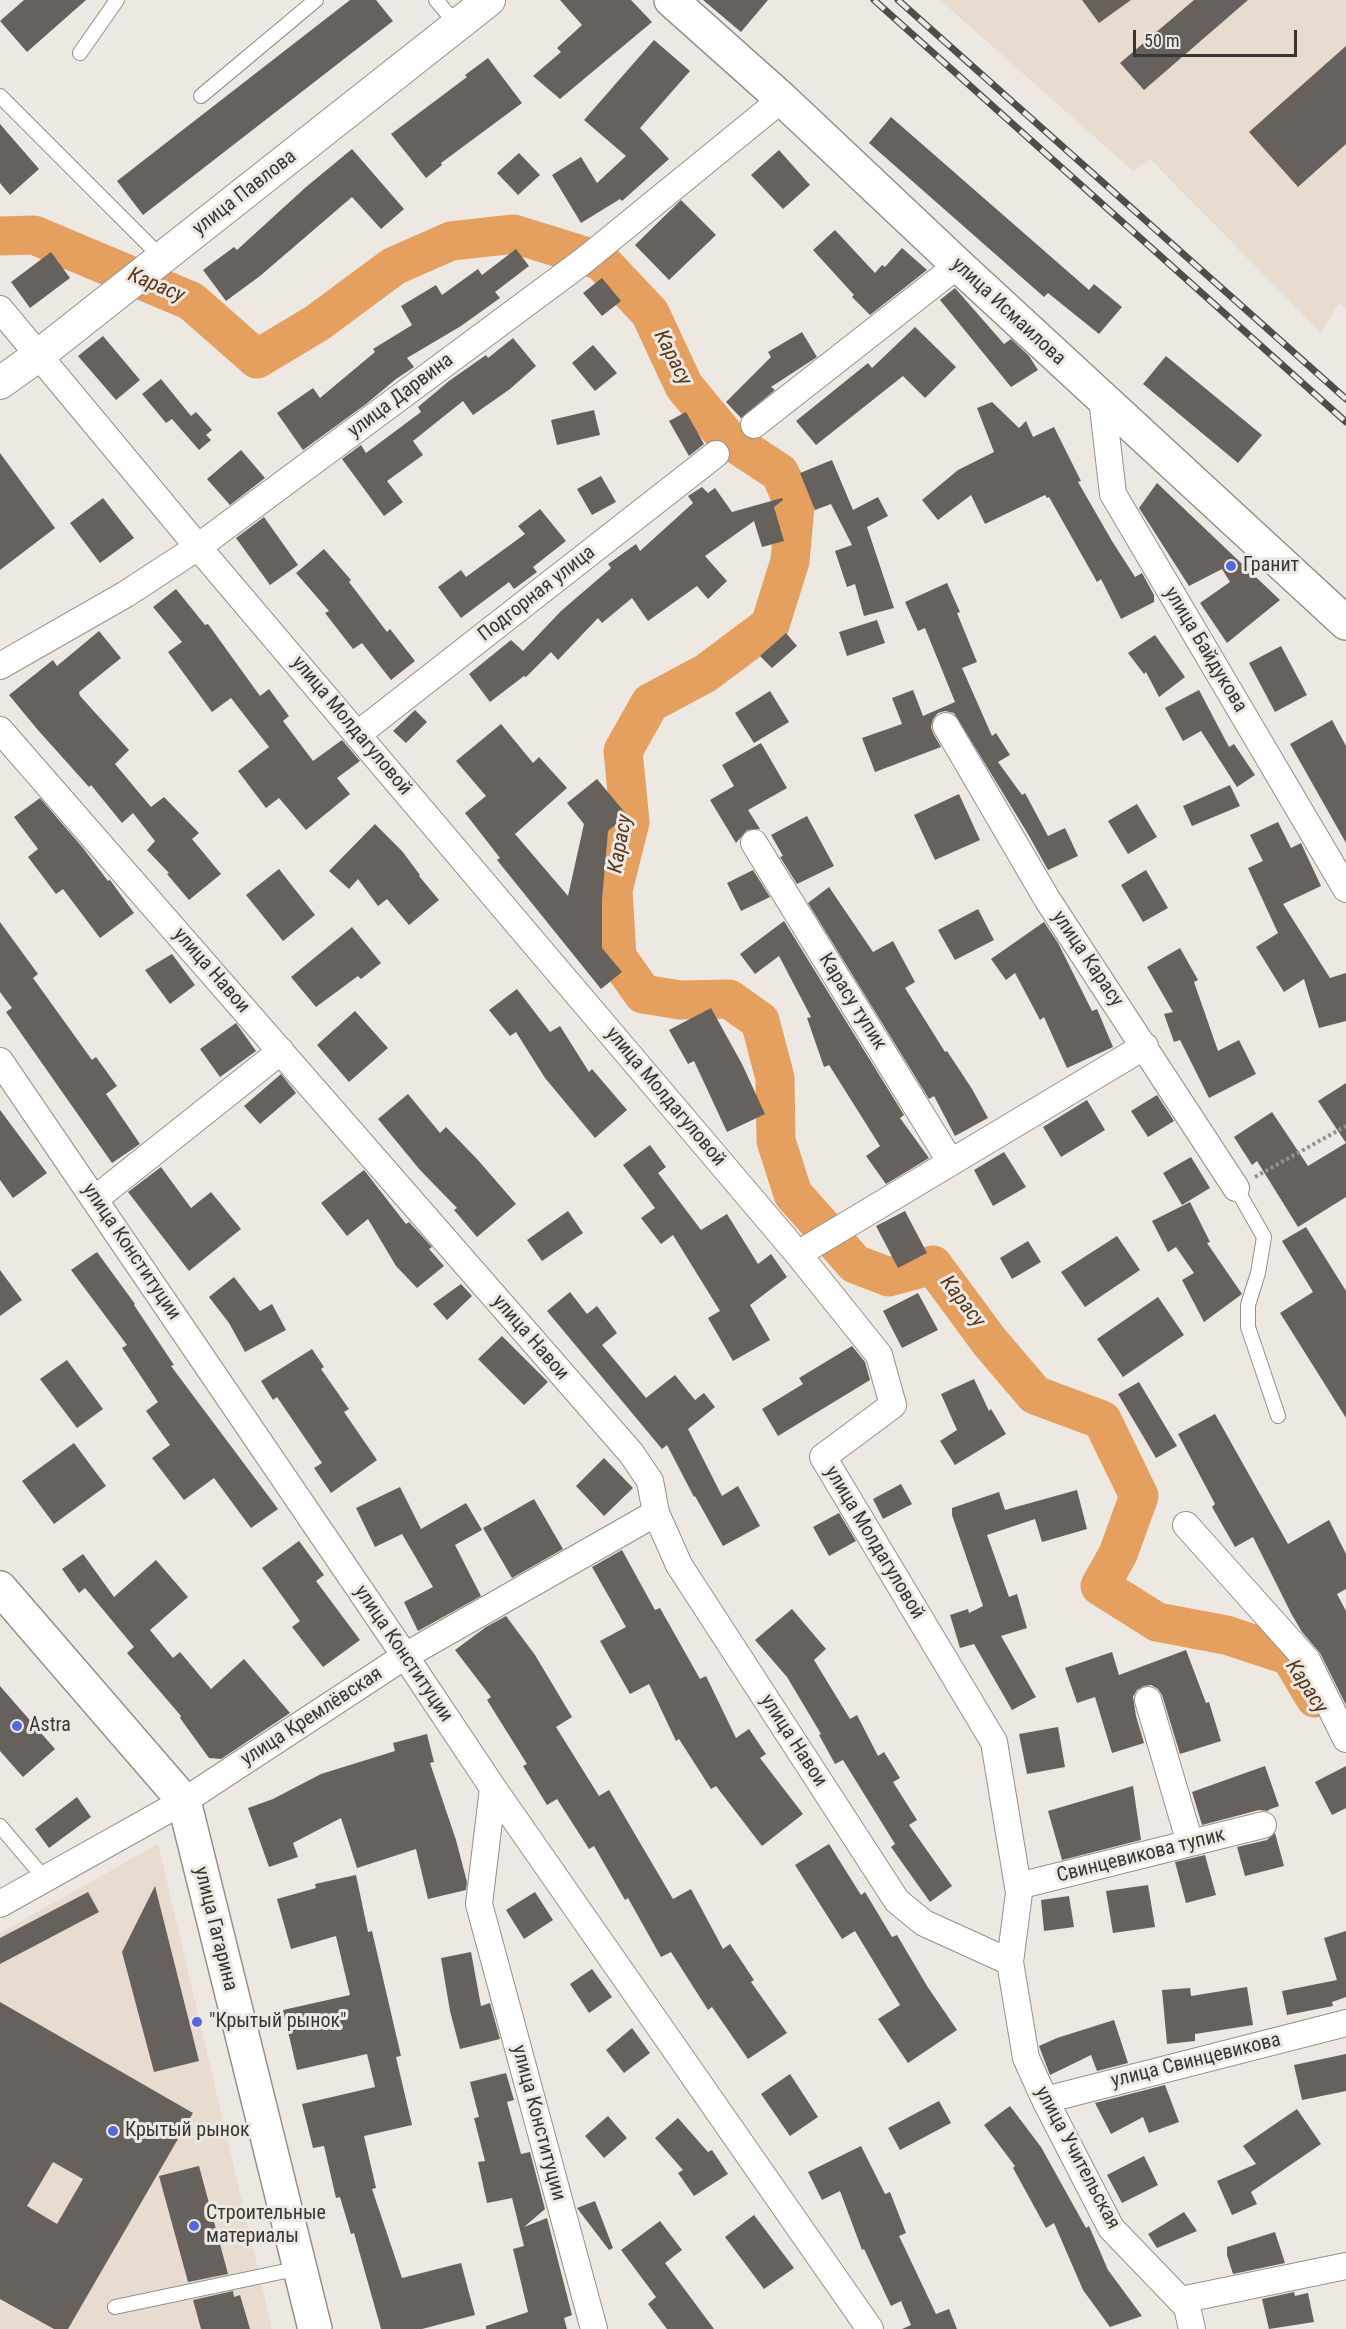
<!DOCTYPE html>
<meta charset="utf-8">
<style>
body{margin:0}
#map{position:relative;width:1346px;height:2329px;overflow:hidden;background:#eee8e2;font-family:"Roboto Condensed",sans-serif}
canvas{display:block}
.scale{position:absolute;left:1133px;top:30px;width:164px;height:27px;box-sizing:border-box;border:3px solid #383634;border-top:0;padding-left:8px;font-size:18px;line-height:21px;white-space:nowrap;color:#383634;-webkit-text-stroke:4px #eee8e2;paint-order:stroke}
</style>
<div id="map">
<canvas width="1346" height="2329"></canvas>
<div class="scale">50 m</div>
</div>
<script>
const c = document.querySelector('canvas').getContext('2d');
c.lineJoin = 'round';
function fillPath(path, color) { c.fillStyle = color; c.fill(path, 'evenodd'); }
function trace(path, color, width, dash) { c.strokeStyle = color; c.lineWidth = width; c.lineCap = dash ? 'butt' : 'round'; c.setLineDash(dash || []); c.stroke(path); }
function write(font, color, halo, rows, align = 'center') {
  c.font = font + ' "Roboto Condensed",sans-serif'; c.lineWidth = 6; c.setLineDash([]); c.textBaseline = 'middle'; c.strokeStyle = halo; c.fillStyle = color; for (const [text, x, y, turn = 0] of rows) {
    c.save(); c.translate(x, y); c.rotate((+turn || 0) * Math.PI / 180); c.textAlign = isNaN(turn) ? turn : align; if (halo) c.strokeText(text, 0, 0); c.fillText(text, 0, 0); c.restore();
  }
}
fillPath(new Path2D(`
 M940 0H1346V309L1339 303 1321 333 1150 159 1133 171Z
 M158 1844 272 2329H0V1933Z`), '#e8dcd1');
trace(new Path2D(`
 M0 236 34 235 191 301 257 359 317 323 394 266 451 241 514 234 601 261 650 313 684 386 727 438 780 473 795 507 790 561 770 625 706 673 650 703 623 751 630 822 613 890 617 957 643 994 680 1000 729 999 760 1021 775 1078 776 1141 793 1194 855 1264 889 1277 933 1265 989 1341 1035 1395 1102 1420 1139 1496 1118 1554 1100 1586 1157 1622 1226 1635 1290 1656 1315 1698`), '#e59f5e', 39);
fillPath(new Path2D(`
 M24 0H86L27 52 0 21Z
 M350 0H376L393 21 143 215 117 181Z
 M560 0H631L652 22 560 99 533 76 561 52 557 48 582 25Z
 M703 0H768L741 32Z
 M1082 0H1131L1099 23Z
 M1194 0H1248L1144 90 1120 63Z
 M654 40 690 71 640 128 669 159 622 201 620 199 581 223 552 175 581 157 597 183 626 156 584 120Z
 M1346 46V144L1298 187 1249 132Z
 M488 58 522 103 441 163 442 165 426 178 391 134 467 77 465 75Z
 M891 117 1089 290 1094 284 1122 307 1099 334 1048 293 1044 297 869 143Z
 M0 124 39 169 10 195 0 183Z
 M352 149 404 209 381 229 352 197 260 276 226 301 203 270 234 247 237 250 306 187Z
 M779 150 810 185 783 209 751 175Z
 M519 153 540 175 518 195 497 173Z
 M681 200 716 235 669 280 635 245Z
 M835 230 875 273 882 265 885 267 902 248 927 270 870 315 852 297 854 295 813 250Z
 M516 249 529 266 495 292 500 298 461 326 407 358 414 367 396 379 366 404 303 450 277 413 313 388 320 398 375 352 373 349 412 325 401 306 436 285 442 295 478 269 482 275Z
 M51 252 70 278 30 308 11 282Z
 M602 278 621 301 602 316 583 293Z
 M955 288 1004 344 1011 339 1029 356 1038 370 1011 387 940 300Z
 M915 327 956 367 925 398 903 376 816 445 796 421 868 363 872 368Z
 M802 332 817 357 771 387 775 390 741 418 726 402 771 357 768 352Z
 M103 336 140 380 116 400 78 356Z
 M513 338 536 366 510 389 473 415 463 401 413 441 423 455 387 481 403 502 384 516 342 459 361 445 366 453 421 412 418 407 449 381 486 355 488 358Z
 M593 345 617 373 595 391 572 363Z
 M1166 356 1262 435 1238 463 1143 384Z
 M161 379 191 416 196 412 212 430 206 435 211 440 199 450 172 419 166 423 142 394Z
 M992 402 1019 428 1026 421 1033 437 1054 427 1081 481 1078 482 1112 541 1135 577 1142 573 1154 595V602L1121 619 1101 579 1097 582 1049 497 1047 498 1045 495 985 524 971 495 938 520 922 500 958 470 994 452 977 408Z
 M594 410 600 435 557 445 551 420Z
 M686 412 704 444 689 456 669 421Z
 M241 450 265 478 230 505 207 479Z
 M0 453 55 528 0 570Z
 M832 460 853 510 878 497 888 516 867 527 894 608 864 616 855 584 847 587 835 551 852 545 831 504 815 510 800 473Z
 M601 476 616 502 592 515 577 489Z
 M1157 483 1280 600 1227 643 1200 603 1230 582 1222 569 1189 586 1139 508Z
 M702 487 708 493 715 488 732 512 782 498 783 500 774 507 784 541 762 547 754 521 705 556 727 581 708 599 697 586 648 621 632 598 602 623 598 618 558 660 551 652 526 677 524 676 490 702 469 674 511 640 523 651 561 611 611 568 608 564 636 544 640 551 693 503 688 496Z
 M103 498 134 538 100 563 70 523Z
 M540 509 566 541 533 567 537 572 514 589 509 582 461 618 438 587 461 570 466 577 525 534 518 526Z
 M264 517 298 565 270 585 236 538Z
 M324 549 351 580 349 582 387 632 390 629 415 661 391 680 362 643 353 649 325 613 329 611 296 573Z
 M947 583 960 612 957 613 977 662 962 668 992 736 996 733 1010 755 998 762 1022 795 1025 793 1048 836 1065 828 1078 856 1048 870 1028 834 954 713 945 711 938 713 933 719 931 727 933 733 941 747 875 772 862 738 902 724 892 698 913 690 923 716 955 702 925 628 918 631 905 602Z
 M176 589 205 625 208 624 260 696 269 689 289 716 283 721 313 761 342 740 360 761 337 778 350 794 306 830 279 798 266 808 238 771 269 747 231 698 212 712 168 652 182 642 153 607Z
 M877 620 885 643 847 656 839 632Z
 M99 631 121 658 79 692 80 696 129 750 115 764 151 807 164 797 199 833 192 839 221 874 189 900 167 874 169 873 147 850 155 841 133 813 122 823 91 785 89 787 37 729 9 695 53 660 57 666Z
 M786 633 797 646 772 668 760 656Z
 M1155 635 1185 677 1159 697 1146 672 1144 674 1128 653Z
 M1281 646 1307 695 1275 712 1249 663Z
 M1199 690 1229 747 1234 744 1255 775 1237 787 1201 731 1183 741 1165 708Z
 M770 691 789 722 754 743 735 713Z
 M415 710 427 722 406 743 393 731Z
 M1332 720 1346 746V843L1290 744Z
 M501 724 533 763 539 757 567 788 515 834 568 896 584 824 567 803 597 779 627 815 608 831 602 900V948L622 972 601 989 497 860 500 858 465 813 486 796 456 761Z
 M761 743 787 788 748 810 760 829 747 830 736 843 710 800 734 786 722 765Z
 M1230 785 1240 806 1192 826 1183 806Z
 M959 794 980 840 935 860 914 815Z
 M40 798 83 848 108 881 110 880 134 913 100 938 63 889 56 894 28 857 38 849 14 817Z
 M1137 804 1157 837 1128 854 1108 821Z
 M807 816 834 866 797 884 780 857 783 856 771 835Z
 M1278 822 1291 848 1301 843 1321 886 1283 904 1330 978 1346 973V1021L1319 1028 1304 979 1284 992 1256 947 1278 933 1248 868 1263 861 1250 835Z
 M375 824 402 851 420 875 419 876 439 900 409 925 387 899 378 906 358 879 349 889 329 871Z
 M279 869 315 915 283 941 246 895Z
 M753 870 770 897 741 911 727 883Z
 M1146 870 1168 908 1143 922 1121 885Z
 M829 887 873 952 893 941 915 982 905 988 945 1052 947 1051 972 1089 988 1118 955 1136 934 1096 929 1099 808 903Z
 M978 909 994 940 955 960 938 930Z
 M784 921 904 1115 900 1118 929 1158 886 1184 866 1156 880 1146 829 1065 824 1067 807 1018 811 1017 779 956 755 974 740 954Z
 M0 922 38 974 33 978 92 1060 96 1057 117 1086 106 1094 140 1144 112 1163 6 1012 12 1008 0 992Z
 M1044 922 1058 943 1092 1011 1097 1009 1113 1047 1067 1068 1044 1017 1040 1020 1015 973 1006 980 991 959Z
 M352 927 381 963 361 979 358 976 316 1007 291 977Z
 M1180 948 1198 980 1194 982 1218 1051 1239 1040 1256 1074 1209 1098 1180 1040 1174 1042 1164 1014 1173 1012 1147 967Z
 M172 954 195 985 170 1004 145 970Z
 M517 989 550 1032 560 1026 589 1072 592 1069 627 1110 595 1138 545 1078 516 1032 510 1036 489 1010Z
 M711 1008 742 1064 765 1114 727 1132 694 1061 688 1064 669 1030Z
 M355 1011 388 1048 349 1082 317 1045Z
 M236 1023 256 1051 220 1077 200 1049Z
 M281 1074 296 1093 260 1124 244 1106Z
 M1346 1083V1197L1298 1227 1257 1161 1252 1165 1234 1137 1272 1112 1308 1166 1346 1143 1318 1101Z
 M408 1094 440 1133 446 1127 477 1159 516 1204 477 1237 454 1210 457 1208 420 1170 378 1119Z
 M1157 1095 1174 1121 1148 1137 1131 1111Z
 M1087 1100 1105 1130 1061 1157 1043 1127Z
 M0 1110 47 1173 13 1198 0 1180Z
 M650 1145 666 1167 658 1173 701 1230 727 1214 758 1264 771 1254 787 1277 750 1305 770 1340 733 1361 708 1318 720 1311 673 1235 661 1244 641 1218 655 1208 623 1165Z
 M1004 1152 1026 1187 993 1206 974 1170Z
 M1191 1157 1210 1188 1182 1205 1163 1173Z
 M161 1167 191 1208 211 1192 241 1229 189 1271 128 1192Z
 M364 1170 406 1224 409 1222 432 1247 429 1249 444 1266 417 1288 396 1266 368 1219 347 1236 321 1203Z
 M1190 1202 1210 1242 1207 1243 1242 1294 1204 1322 1182 1280 1194 1273 1176 1247 1168 1252 1152 1221Z
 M568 1211 583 1233 542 1261 527 1240Z
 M905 1211 927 1253 898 1268 876 1226Z
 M1306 1227 1346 1291V1418L1280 1313 1313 1292 1282 1241Z
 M1117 1236 1140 1270 1085 1307 1061 1272Z
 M1028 1241 1041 1262 1012 1279 1000 1258Z
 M97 1252 135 1304 134 1305 174 1365 171 1366 278 1509 251 1528 214 1478 184 1500 152 1458 170 1445 146 1411 158 1402 122 1348 127 1345 71 1270Z
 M0 1270 22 1300 0 1316Z
 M234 1277 260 1311 272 1304 286 1330 245 1352 229 1323 209 1297Z
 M461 1284 472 1296 447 1320 433 1304Z
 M570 1292 587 1314 597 1306 617 1333 602 1345 646 1398 675 1375 695 1400 704 1393 715 1407 688 1429 722 1496 738 1486 760 1526 723 1546 695 1496 694 1497 667 1445 662 1449 547 1311Z
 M918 1293 938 1330 902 1348 883 1311Z
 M1158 1297 1184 1335 1123 1377 1097 1339Z
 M502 1336 548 1382 524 1405 478 1359Z
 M852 1346 865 1362 870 1380 778 1436 762 1409 803 1384 799 1378Z
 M312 1349 324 1367 321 1369 349 1409 344 1412 377 1460 331 1493 314 1468 322 1463 277 1397 273 1400 261 1381Z
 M67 1360 103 1409 77 1428 40 1379Z
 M974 1379 989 1411 991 1409 1006 1434 955 1465 940 1441 957 1430 941 1394Z
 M1139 1382 1177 1446 1156 1458 1118 1394Z
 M1215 1414 1288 1544 1329 1520 1346 1554V1589L1337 1594 1346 1611V1705L1320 1653 1302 1632 1292 1615 1253 1537 1235 1547 1212 1507 1215 1504 1178 1434Z
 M74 1443 106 1486 54 1524 22 1481Z
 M604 1458 633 1488 604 1516 576 1486Z
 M901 1484 912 1504 883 1519 873 1499Z
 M400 1487 421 1529 466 1503 482 1530 455 1545 481 1596 418 1631 404 1602 433 1587 402 1534 375 1547 356 1508Z
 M1077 1490 1087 1529 1042 1542 1035 1519 987 1535 1009 1597 1017 1594 1027 1628 1001 1636 1036 1697 1012 1710 974 1644 960 1648 950 1615 968 1609 969 1613 983 1606 952 1515V1508L999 1492 1005 1510Z
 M534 1499 563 1549 512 1578 483 1528Z
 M839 1513 856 1541 829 1556 813 1527Z
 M299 1541 324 1575 316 1581 360 1640 323 1667 292 1627 300 1621 262 1568Z
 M622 1550 655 1610 660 1608 700 1679 706 1676 736 1738 749 1729 766 1754 760 1758 803 1814 762 1846 716 1786 711 1789 679 1739 676 1741 649 1684 630 1694 600 1641 626 1627 592 1567Z
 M83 1554 114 1597 156 1560 188 1597 150 1630 173 1658 180 1652 211 1689 244 1659 290 1713 221 1759 209 1758 180 1718 181 1716 127 1653 134 1647 85 1588 79 1593 62 1569Z
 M792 1609 826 1649 814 1660 850 1719 857 1715 878 1756 884 1752 900 1778 893 1782 917 1820 909 1825 952 1886 930 1902 891 1847 895 1844 843 1760 835 1764 819 1735 821 1734 787 1677 755 1640Z
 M506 1616 535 1655 572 1717 556 1727 599 1796 609 1790 673 1899 691 1889 723 1949 730 1944 754 1980 751 1982 787 2033 748 2059 712 2007 708 2010 671 1952 661 1957 628 1898 625 1900 594 1846 589 1849 557 1799 547 1805 523 1766 527 1764 487 1700 491 1697 455 1650 486 1627Z
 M1186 1650 1206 1703 1209 1702 1221 1741 1180 1754 1162 1695 1158 1689 1151 1685 1144 1686 1137 1690 1133 1697 1136 1716 1144 1743 1112 1753 1095 1697 1077 1703 1065 1668 1112 1652 1119 1675Z
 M0 1686 55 1749 23 1777 0 1751Z
 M1058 1727 1065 1767 1027 1774 1019 1734Z
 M427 1734 434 1762 430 1763 456 1840 467 1882 466 1890 428 1899 416 1849 357 1868 341 1818 293 1843 298 1857 269 1867 248 1808 273 1799 321 1774 395 1751 393 1743Z
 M1265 1766 1279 1806 1268 1810 1269 1811 1259 1810 1202 1825 1192 1792Z
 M1346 1766V1808L1332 1815 1315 1782Z
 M1133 1786 1141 1840 1062 1860 1048 1811Z
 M77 1797 91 1817 49 1848 35 1829Z
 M1275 1833 1284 1866 1245 1876 1237 1847 1267 1840Z
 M829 1844 861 1895 865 1892 892 1937 897 1935 927 1986 957 2030 908 2063 878 2019 900 2005 855 1931 842 1939 795 1865Z
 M1205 1855 1216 1895 1186 1903 1175 1862Z
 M356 1875 368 1932 372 1931 401 2056 396 2057 412 2125 364 2136 376 2188 372 2189 402 2278 461 2263 475 2315 422 2329H381L354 2233 351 2234 340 2197 336 2198 324 2146 313 2148 302 2104 375 2087 367 2054 297 2070 283 2010 350 1995 336 1936 291 1949 277 1899 316 1888 315 1884Z
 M1148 1885 1155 1927 1113 1933 1106 1891Z
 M155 1886 199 2061 154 2072 122 1952Z
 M88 1892 99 1912 0 1964V1938Z
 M535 1892 553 1920 524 1939 506 1910Z
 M1069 1896 1074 1927 1044 1931 1041 1900Z
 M1346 1931V1997L1332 2002 1333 2006 1287 2015 1282 1991 1337 1980 1324 1938Z
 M471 1952 481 2006 490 2003 500 2039 460 2049 450 2011 441 1958Z
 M592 1969 612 1997 589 2013 570 1984Z
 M1247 1987 1253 2025 1195 2034V2041L1167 2044 1162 1990 1190 1988 1191 1996Z
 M0 2002 193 2113 68 2329H54L0 2299ZM53 2162 83 2179 57 2224 27 2206Z
 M1114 2020 1128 2063 1097 2071 1091 2055 1050 2075 1039 2046 1057 2038Z
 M632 2028 650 2053 624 2073 606 2050Z
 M1346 2054V2091L1302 2100 1294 2065Z
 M506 2073 514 2100 507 2102 521 2154 530 2152 545 2209 524 2227 547 2218 572 2315 564 2318 567 2329H486V2326L528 2312 513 2249 524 2246 512 2198 487 2203 478 2162 485 2161 474 2118 479 2117 470 2082Z
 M790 2074 818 2117 790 2136 761 2094Z
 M1165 2085 1179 2122 1149 2133 1143 2117 1111 2134 1095 2103Z
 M939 2101 951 2123 900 2150 888 2128Z
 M1010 2106 1041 2147 1086 2228 1089 2226 1108 2270 1142 2316 1110 2327 1083 2290 1054 2223 1046 2228 1013 2168 1015 2166 984 2125Z
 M1297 2109 1321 2144 1251 2192 1257 2204 1232 2215 1217 2181 1256 2164 1243 2146Z
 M608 2116 627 2138 604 2158 585 2136Z
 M678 2118 708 2152 712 2150 728 2174 694 2196 678 2173 683 2170 655 2138Z
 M861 2146 885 2194 890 2192 906 2233 899 2236 936 2314 949 2309 957 2329H902L911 2325 901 2301 891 2306 864 2249 862 2250 840 2191 822 2200 808 2172Z
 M1144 2156 1158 2185 1122 2203 1107 2175Z
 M199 2166 228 2274 188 2282 159 2176Z
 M595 2201 613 2248 609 2250 577 2208Z
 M1184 2212 1197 2231 1157 2248 1148 2234Z
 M754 2215 794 2268 764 2289 725 2237Z
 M660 2221 682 2250 665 2263 714 2329H667L648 2304 656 2297 621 2250Z
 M1275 2232 1285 2263 1233 2274 1227 2255V2247Z
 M233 2291 234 2297 240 2295 250 2329H201L193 2300Z
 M1294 2292 1295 2296 1308 2293 1314 2322 1269 2329 1262 2299Z`), '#66615c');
const service = new Path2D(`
 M436 0 458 26
 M80 53 117 0
 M0 96 162 258
 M201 96 316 0
 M1236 1188 1264 1237 1258 1273 1248 1305V1327L1278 1416
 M0 1826 45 1879
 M115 2307 300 2268`);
const minor = new Path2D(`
 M0 309 198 547 798 1254 879 1355 893 1405 823 1457 994 1742 1019 1893 1010 1962 1026 2058 1045 2100 1111 2228 1187 2307 1192 2329
 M1102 399 1113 494 1346 889
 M754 425 958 265
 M0 666 126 594 198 547 582 262 782 99
 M946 726 1047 899 1236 1188
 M0 730 631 1453 650 1481 656 1513 679 1565 897 1901 924 1923 1010 1962
 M358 734 716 454
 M754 843 950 1161
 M0 1061 405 1656 493 1788 479 1904 594 2329
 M95 1199 281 1051
 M798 1254 1145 1046
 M1186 1525 1307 1660 1346 1739
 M1148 1700 1190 1843
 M493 1788 870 2329
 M1018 1886 1263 1825
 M0 1904 184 1801 405 1656 656 1513
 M1045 2100 1346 2023
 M1181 2300 1346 2266`);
const tertiary = new Path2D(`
 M0 383 39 355 489 0`);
const secondary = new Path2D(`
 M671 0 782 99 958 265 1346 623
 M0 1588 184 1801 315 2329`);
trace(service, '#958f8a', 16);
trace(minor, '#958f8a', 28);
trace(tertiary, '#958f8a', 34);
trace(secondary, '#958f8a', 36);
trace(new Path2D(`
 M1255 1177 1346 1126`), '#95918d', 4, [3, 3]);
trace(service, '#fff', 14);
trace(minor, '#fff', 26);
trace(tertiary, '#fff', 32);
trace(secondary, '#fff', 33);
const rail = new Path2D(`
 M874 0 1346 422
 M898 0 1346 399`);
trace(rail, '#4f4c4a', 7);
trace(rail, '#eee8e2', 4.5, [14]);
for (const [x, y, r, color] of [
 [1231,566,6,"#5467dd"],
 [17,1726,6,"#5467dd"],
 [197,2022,6,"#5467dd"],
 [113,2131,6,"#5467dd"],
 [194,2226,6,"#5467dd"]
]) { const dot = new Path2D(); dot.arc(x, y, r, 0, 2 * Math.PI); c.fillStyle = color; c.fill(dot); trace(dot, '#eee8e2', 2); }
write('20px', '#383634', '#eee8e2', [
 ["улица Павлова",245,193,-38],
 ["улица Исмаилова",1008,312,43],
 ["улица Дарвина",401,396,-37],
 ["Подгорная улица",537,594,-38],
 ["улица Байдукова",1205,650,59],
 ["улица Молдагуловой",351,726,50],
 ["улица Карасу",1087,959,56],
 ["улица Навои",211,971,49],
 ["Карасу тупик",852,1002,58],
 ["улица Молдагуловой",665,1097,50],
 ["улица Конституции",131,1252,56],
 ["улица Навои",530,1338,49],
 ["улица Молдагуловой",874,1543,59],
 ["улица Конституции",403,1654,56],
 ["улица Кремлёвская",312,1717,-33],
 ["улица Навои",793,1741,57],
 ["Свинцевикова тупик",1141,1856,-14],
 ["улица Гагарина",215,1929,76],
 ["улица Свинцевикова",1196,2061,-14],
 ["улица Конституции",538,2123,75],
 ["улица Учительская",1077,2158,62]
]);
write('20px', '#383634', '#eee8e2', [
 ["Гранит",1243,566],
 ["Astra",29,1726],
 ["\"Крытый рынок\"",209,2022],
 ["Крытый рынок",125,2131],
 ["Строительные",206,2214],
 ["материалы",206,2237]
], 'left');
write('italic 21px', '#56381d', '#eee8e2', [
 ["Карасу",156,286,23],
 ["Карасу",672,358,63],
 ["Карасу",621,844,-80],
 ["Карасу",962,1302,52],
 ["Карасу",1306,1687,57]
]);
</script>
